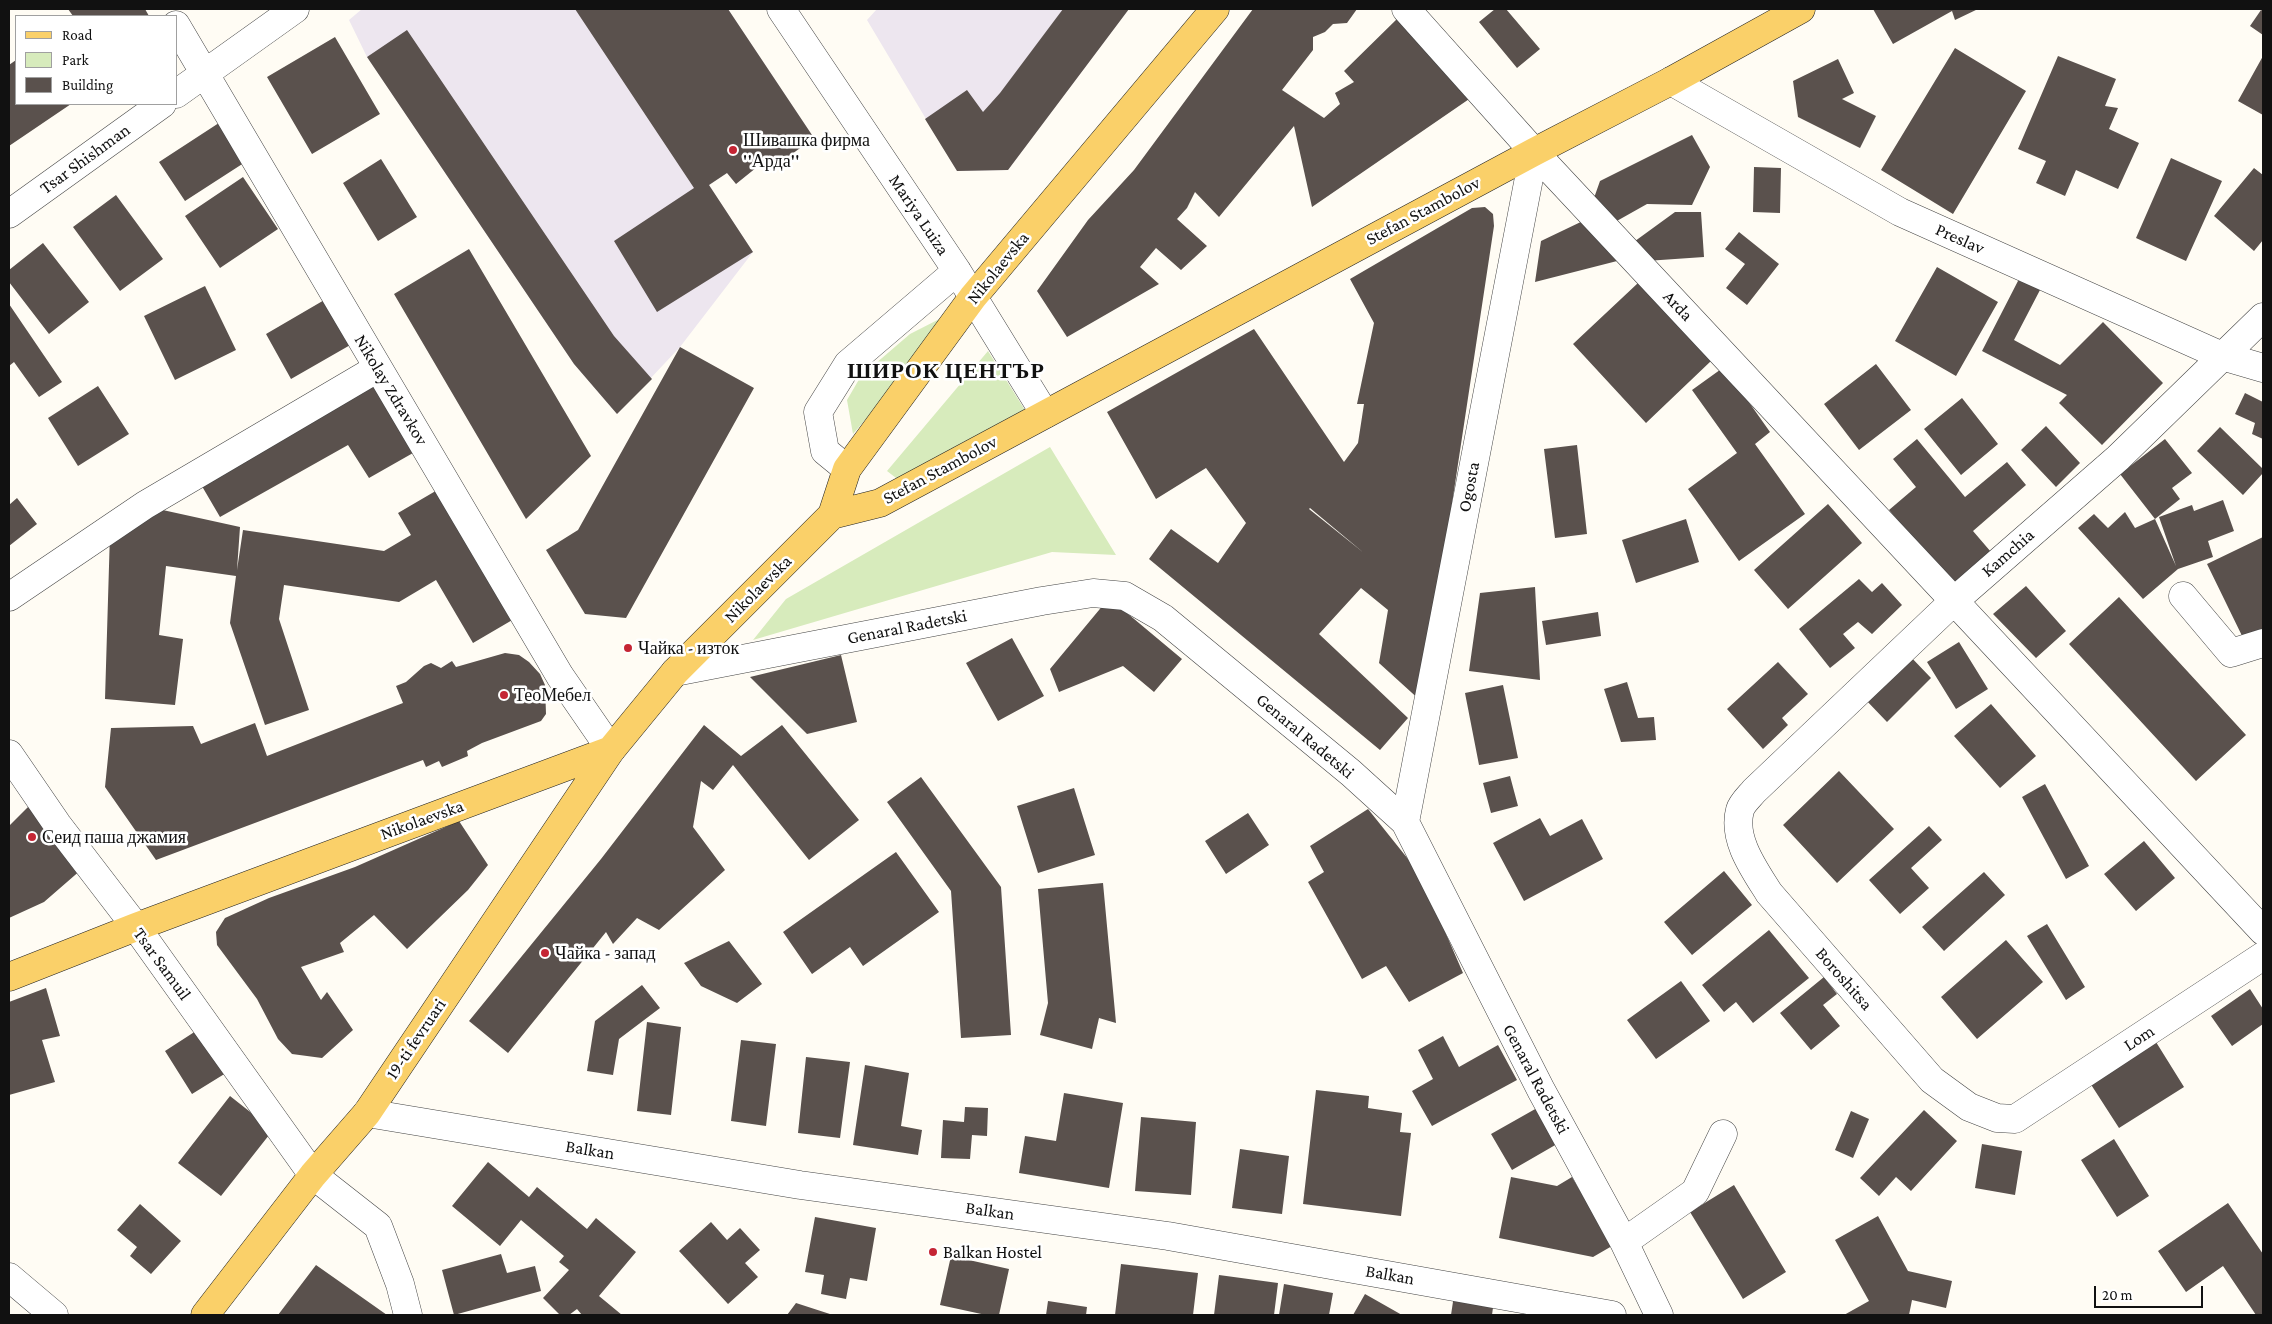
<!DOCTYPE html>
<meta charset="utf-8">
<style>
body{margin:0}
#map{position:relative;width:2272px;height:1324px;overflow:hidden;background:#fffcf4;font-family:"Crimson Pro",serif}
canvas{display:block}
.frame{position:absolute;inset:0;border:10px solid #111;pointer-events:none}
.legend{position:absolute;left:15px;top:15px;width:162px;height:90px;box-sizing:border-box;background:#fff;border:1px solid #a0a0a0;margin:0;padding:6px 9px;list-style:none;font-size:15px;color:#111}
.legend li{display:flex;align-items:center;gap:10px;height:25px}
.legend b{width:25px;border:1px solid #a0a0a0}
.scale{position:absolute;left:2094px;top:1286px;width:109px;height:22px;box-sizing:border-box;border:2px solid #111;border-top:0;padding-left:6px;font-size:15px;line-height:18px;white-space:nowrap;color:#111;-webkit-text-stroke:4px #fff;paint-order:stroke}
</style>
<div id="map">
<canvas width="2272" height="1324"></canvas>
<div class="frame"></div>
<ul class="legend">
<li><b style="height:6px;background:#fad069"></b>Road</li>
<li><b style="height:14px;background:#d7ebbc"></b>Park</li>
<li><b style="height:14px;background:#5a514d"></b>Building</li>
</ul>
<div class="scale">20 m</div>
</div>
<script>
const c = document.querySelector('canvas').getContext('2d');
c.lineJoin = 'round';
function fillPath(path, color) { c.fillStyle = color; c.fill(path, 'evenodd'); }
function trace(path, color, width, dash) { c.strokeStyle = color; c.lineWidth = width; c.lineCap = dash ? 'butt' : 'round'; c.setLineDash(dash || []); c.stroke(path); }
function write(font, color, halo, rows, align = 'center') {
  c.font = font + ' "Crimson Pro",serif'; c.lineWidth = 5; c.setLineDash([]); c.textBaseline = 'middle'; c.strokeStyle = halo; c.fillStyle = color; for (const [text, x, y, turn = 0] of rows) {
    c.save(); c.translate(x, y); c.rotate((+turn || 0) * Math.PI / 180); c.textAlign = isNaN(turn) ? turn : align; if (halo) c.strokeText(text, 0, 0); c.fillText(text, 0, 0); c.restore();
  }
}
fillPath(new Path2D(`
 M362 9H728L814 138 767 172 762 163 736 184 727 173 709 185 753 252 680 347 617 414 574 364 367 57 349 20Z
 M877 9H1129L1008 170 957 171 867 20Z`), '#ede6ef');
fillPath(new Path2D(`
 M961 308 853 434 847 400 861 376 910 334Z
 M988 351 1028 415 900 481 887 471Z
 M1050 447 1116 555 1052 552 753 640 786 599Z`), '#d7ebbc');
fillPath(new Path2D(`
 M68 9H145L149 16H73Z
 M575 9H728L814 138 767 172 762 163 736 184 727 173 709 185 753 252 657 312 614 241 694 188Z
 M1063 9H1129L1008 170 957 171 925 119 967 90 983 112 1000 93Z
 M1253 9H1357L1347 23 1333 24 1325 32 1313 37V50L1282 90 1324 118 1340 104 1335 93 1354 82 1344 71 1399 17 1475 95 1312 207 1294 126 1219 217 1195 192 1187 208 1177 219 1207 246 1181 270 1156 248 1140 267 1159 284 1067 337 1037 291 1088 220 1134 170Z
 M1495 9H1506L1540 49 1517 68 1479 22Z
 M1873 9H1978L1955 20 1952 11 1893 44Z
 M2261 10 2263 11V35L2250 26Z
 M407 30 614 336 652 379 617 414 574 364 367 57Z
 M335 37 380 114 312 154 267 77Z
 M1955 48 2026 91 1953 214 1881 170Z
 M2058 56 2116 79 2105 106 2118 108 2109 129 2139 143 2118 189 2076 170 2065 196 2036 183 2046 161 2018 149Z
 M2263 56V115L2238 101Z
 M1838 59 1854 93 1842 99 1876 116 1860 148 1798 117 1793 81Z
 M16 60V104H71L9 146V65Z
 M225 119 250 159 185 201 159 162Z
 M1692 135 1710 167 1692 205 1647 204 1615 222 1594 198 1600 181Z
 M2171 158 2222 181 2186 261 2136 238Z
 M381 159 417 217 378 241 343 183Z
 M1754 167 1781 168 1780 213 1753 212Z
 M2254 168 2263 175V240L2254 251 2214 216Z
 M243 177 278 229 220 268 185 216Z
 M116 195 163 259 120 291 73 227Z
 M1485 207 1493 214 1494 226 1422 702 1379 663 1388 610 1361 588 1319 634 1408 718 1380 750 1149 559 1171 529 1218 563 1246 523 1206 468 1156 499 1107 412 1254 329 1344 462 1358 443 1364 404H1357L1374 323 1350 279 1472 208ZM1310 508 1364 553 1309 509Z
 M1675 212H1701L1704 257 1646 261 1631 244Z
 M1587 219 1621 260 1535 282 1541 241Z
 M1739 232 1779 264 1747 305 1726 288 1745 264 1725 249Z
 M43 243 89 302 49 334 9 282V270Z
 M469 249 591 456 526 519 394 294Z
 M1937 267 1998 302 1956 376 1895 341Z
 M2019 279 2040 290 2014 340 2060 365 2103 322 2163 383 2102 445 2059 403 2067 395 1982 351Z
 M1638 283 1711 361 1646 423 1573 344Z
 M205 286 236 350 175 380 144 316Z
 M326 299 352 344 291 379 266 334Z
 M9 304 62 382 39 397 14 362 9 366Z
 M680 347 754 388 626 618 585 614 546 550 578 530Z
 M1876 364 1911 410 1859 450 1824 404Z
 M1724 367 1770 432 1755 444 1805 514 1739 561 1688 489 1737 453 1692 390Z
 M369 378 413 453 369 478 348 445 220 517 196 476Z
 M98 386 129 434 78 466 48 418Z
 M2245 393 2263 402V439L2252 434 2255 423 2235 414Z
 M1962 398 1998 444 1961 475 1924 429Z
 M2046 426 2080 463 2056 487 2021 450Z
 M2220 427 2263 469V473L2243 495 2197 451Z
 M1917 439 1965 497 2007 462 2026 485 1973 531 1991 552 1952 585 1889 510 1916 487 1893 459Z
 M2165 439 2192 473 2172 488 2180 499 2155 519 2176 566 2159 517 2192 505 2194 511 2223 500 2234 531 2208 541 2213 557 2178 569 2143 599 2078 528 2094 514 2108 528 2125 512 2135 528 2155 519 2120 474Z
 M1577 445 1587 534 1555 538 1544 449Z
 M439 489 514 619 473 643 436 580 399 602 284 585 279 619 309 710 265 725 230 623 236 576 166 566 159 635 183 639 175 705 105 699 110 533 149 507 240 527 237 570 243 530 384 551 411 535 398 513Z
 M17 498 37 524 9 546V505Z
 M1828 504 1862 543 1788 609 1754 570Z
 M1686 519 1699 562 1636 583 1622 540Z
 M2263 537V636L2246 644 2207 564Z
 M1859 579 1872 592 1882 583 1902 605 1872 634 1858 622 1843 634 1855 648 1830 668 1799 629Z
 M2026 586 2066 631 2036 658 1993 614Z
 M1535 587 1540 680 1469 671 1480 593Z
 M2119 597 2246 735 2196 781 2069 644Z
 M1109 598 1182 659 1154 692 1123 666 1059 692 1050 669Z
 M1598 612 1601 636 1546 645 1542 621Z
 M1012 638 1044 696 998 721 966 663Z
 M1959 642 1988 689 1956 709 1927 662Z
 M505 653 519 655 529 662 540 674 545 685 546 714 541 721 482 743 467 751 468 756 442 767 439 761 426 767 423 760 156 860 105 787 111 728 193 726 201 744 255 723 267 756 403 703 396 686 406 682 424 666 431 663 441 668 452 661 456 667Z
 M1908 654 1931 678 1887 722 1864 698Z
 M841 655 857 722 807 734 750 677Z
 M1778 662 1808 694 1782 718 1788 725 1763 749 1727 709Z
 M1627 682 1638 718 1654 717 1656 740 1621 742 1604 689Z
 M1503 685 1518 758 1479 765 1465 693Z
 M1991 704 2036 756 2000 788 1954 736Z
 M704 725 741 756 782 725 859 820 809 860 733 765 713 790 701 781 693 827 725 870 659 930 637 918 613 944 606 932 508 1053 469 1021 601 859Z
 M1839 771 1894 829 1837 883 1783 825Z
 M1510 776 1518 806 1491 813 1483 783Z
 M921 777 1001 887 1011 1035 961 1038 951 891 887 802Z
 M2045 784 2089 866 2066 879 2022 797Z
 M1074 788 1095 855 1038 873 1017 806Z
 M29 806 82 869 44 902 9 918V826Z
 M1368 809 1420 874 1463 973 1409 1002 1386 966 1362 979 1308 882 1324 872 1310 846Z
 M1248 813 1269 845 1226 874 1205 841Z
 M1540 818 1550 836 1582 819 1603 859 1524 901 1493 843Z
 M459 821 488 865 468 890 407 949 374 915 340 943 344 952 301 967 321 1000 327 992 353 1030 322 1058 292 1054 278 1039 257 999 217 945 216 932 225 918 269 898 355 867Z
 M1929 826 1942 840 1911 868 1929 888 1900 914 1869 880Z
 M2144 841 2175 878 2136 911 2104 874Z
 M896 852 939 912 863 966 850 947 812 974 783 932Z
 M1724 871 1752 905 1692 955 1664 922Z
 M1984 872 2005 895 1944 951 1922 927Z
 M1103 883 1116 1023 1099 1018 1092 1049 1040 1035 1048 1003 1038 889Z
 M2047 924 2085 987 2066 1000 2027 936Z
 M1769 930 1809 978 1753 1023 1736 1002 1724 1012 1702 985Z
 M2006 940 2043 982 1977 1039 1941 997Z
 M729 941 762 984 737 1003 701 986 684 963Z
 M1824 977 1837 994 1823 1005 1840 1026 1811 1050 1780 1013Z
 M1681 981 1710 1021 1656 1059 1627 1020Z
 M642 985 660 1008 619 1039 613 1075 587 1071 595 1021Z
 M46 988 60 1036 42 1040 55 1082 9 1095V1002Z
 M2250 989 2263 1009V1024L2232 1046 2211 1016Z
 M647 1022 681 1027 671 1115 637 1111Z
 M199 1029 226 1073 192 1094 165 1051Z
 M1443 1036 1459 1067 1498 1045 1517 1080 1432 1126 1412 1091 1433 1079 1418 1050Z
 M741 1040 776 1044 766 1126 731 1121Z
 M2156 1042 2184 1087 2119 1128 2090 1083Z
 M806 1057 850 1062 840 1138 798 1133Z
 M865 1065 909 1073 901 1126 922 1130 918 1155 853 1145Z
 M1316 1090 1369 1096 1368 1108 1402 1113 1400 1132 1411 1133 1401 1216 1303 1204Z
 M1064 1093 1123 1103 1109 1188 1019 1173 1025 1136 1056 1141Z
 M230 1096 273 1130 221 1196 178 1163Z
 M965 1107 988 1108 987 1136 972 1135 970 1159 941 1158 943 1120 964 1122Z
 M1537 1108 1557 1144 1512 1170 1491 1134Z
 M1924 1110 1957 1141 1911 1191 1896 1177 1879 1196 1860 1178Z
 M1851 1111 1869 1119 1853 1158 1835 1150Z
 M1141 1117 1196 1122 1191 1195 1135 1191Z
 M2114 1139 2149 1196 2117 1217 2081 1160Z
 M1982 1144 2022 1151 2015 1195 1975 1188Z
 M1240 1149 1289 1156 1282 1214 1232 1208Z
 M488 1162 529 1197 537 1187 587 1229 596 1218 636 1252 599 1296 622 1315H582L577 1309 569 1315H560L543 1298 569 1270 559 1262 564 1256 521 1220 500 1246 452 1206Z
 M1511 1177 1557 1186 1572 1177 1612 1246 1593 1257 1499 1238Z
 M1734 1185 1786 1272 1743 1299 1690 1212Z
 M2228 1203 2263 1254V1315H2256L2223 1266 2186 1292 2158 1251Z
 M140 1204 181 1241 151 1274 130 1256 137 1247 117 1230Z
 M1878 1216 1908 1271 1952 1281 1946 1308 1912 1300 1909 1315H1844L1869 1301 1835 1240Z
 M815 1217 876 1228 867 1281 850 1278 846 1299 821 1294 824 1275 805 1272Z
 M711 1222 727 1240 740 1228 760 1250 745 1263 758 1277 728 1304 679 1251Z
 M501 1254 507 1273 535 1266 541 1291 454 1315 442 1270Z
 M951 1256 1009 1269 999 1315H986L940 1305Z
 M1121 1264 1198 1273 1193 1315H1115Z
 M316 1265 387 1315H278Z
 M1219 1275 1278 1283 1274 1315H1214Z
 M1284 1284 1333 1293 1329 1315H1279Z
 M1365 1294 1402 1315H1353Z
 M1454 1295 1494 1300 1492 1315H1451Z
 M1048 1301 1087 1307 1086 1315H1046Z
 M796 1303 833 1315H787Z`), '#5a514d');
const minor = new Path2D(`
 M781 9 957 271 1045 414
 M1406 9 1534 152 2263 931
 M176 25 560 676 611 750
 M1671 81 1900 212 2222 356 2263 368
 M176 94 295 9
 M9 214 162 104
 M2263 317 2118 458 1954 601 1754 791C1750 796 1742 803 1740 810 1732 839 1754 869 1769 893L1932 1080 1969 1107 1997 1118 2015 1119 2263 956
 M847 469 825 451 818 412 848 364 957 271
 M2183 596 2231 653 2263 643
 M9 597 145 505 378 368
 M675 672 1042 601 1093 593 1125 596 1163 618 1351 773 1405 822 1541 1090 1624 1242 1659 1315
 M9 754 57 824 136 927 313 1175 378 1226 400 1284 408 1315
 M1405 822 1534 152
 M367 1113 800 1185 1168 1236 1612 1315
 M1624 1242 1695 1192 1723 1134
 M9 1277 54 1315`);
const major = new Path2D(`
 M832 515 880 503 1534 152 1671 81 1801 9
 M9 977 136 927 611 750 675 672 832 515 847 469 973 297 1215 9
 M205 1315 313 1175 367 1113 611 750`);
trace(minor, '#444', 29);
trace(major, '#222', 29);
trace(minor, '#fff', 28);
trace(major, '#fad069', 28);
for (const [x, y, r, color] of [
 [733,150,5,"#c52534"],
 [628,648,5,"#c52534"],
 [504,695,5,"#c52534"],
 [32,837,5,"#c52534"],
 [545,953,5,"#c52534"],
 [933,1252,5,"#c52534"]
]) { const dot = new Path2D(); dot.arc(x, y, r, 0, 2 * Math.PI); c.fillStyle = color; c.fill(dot); trace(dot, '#fff', 2); }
write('18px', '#111', '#fff', [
 ["Шивашка фирма",743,140],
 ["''Арда''",743,161],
 ["Чайка - изток",638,648],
 ["ТеоМебел",514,695],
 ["Сеид паша джамия",42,837],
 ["Чайка - запад",555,953],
 ["Balkan Hostel",943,1252]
], 'left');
write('18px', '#111', '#fff', [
 ["Tsar Shishman",85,159,-36],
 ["Stefan Stambolov",1423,211,-28],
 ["Mariya Luiza",919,215,56],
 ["Preslav",1960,239,24],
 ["Nikolaevska",998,268,-51],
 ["Arda",1678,306,47],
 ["Nikolay Zdravkov",391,390,59],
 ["Stefan Stambolov",940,470,-28],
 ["Ogosta",1469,487,-79],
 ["Kamchia",2008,553,-41],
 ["Nikolaevska",758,589,-45],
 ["Genaral Radetski",907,627,-11],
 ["Genaral Radetski",1305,736,40],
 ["Nikolaevska",422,820,-20],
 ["Tsar Samuil",162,964,54],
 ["Boroshitsa",1844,979,49],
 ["Lom",2139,1038,-33],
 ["19-ti fevruari",416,1039,-56],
 ["Genaral Radetski",1536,1079,62],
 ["Balkan",590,1150,9],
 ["Balkan",990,1211,8],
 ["Balkan",1390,1275,10]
]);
c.letterSpacing = '1px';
write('bold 22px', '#111', '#fff', [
 ["ШИРОК ЦЕНТЪР",946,371]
]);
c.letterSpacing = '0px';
</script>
